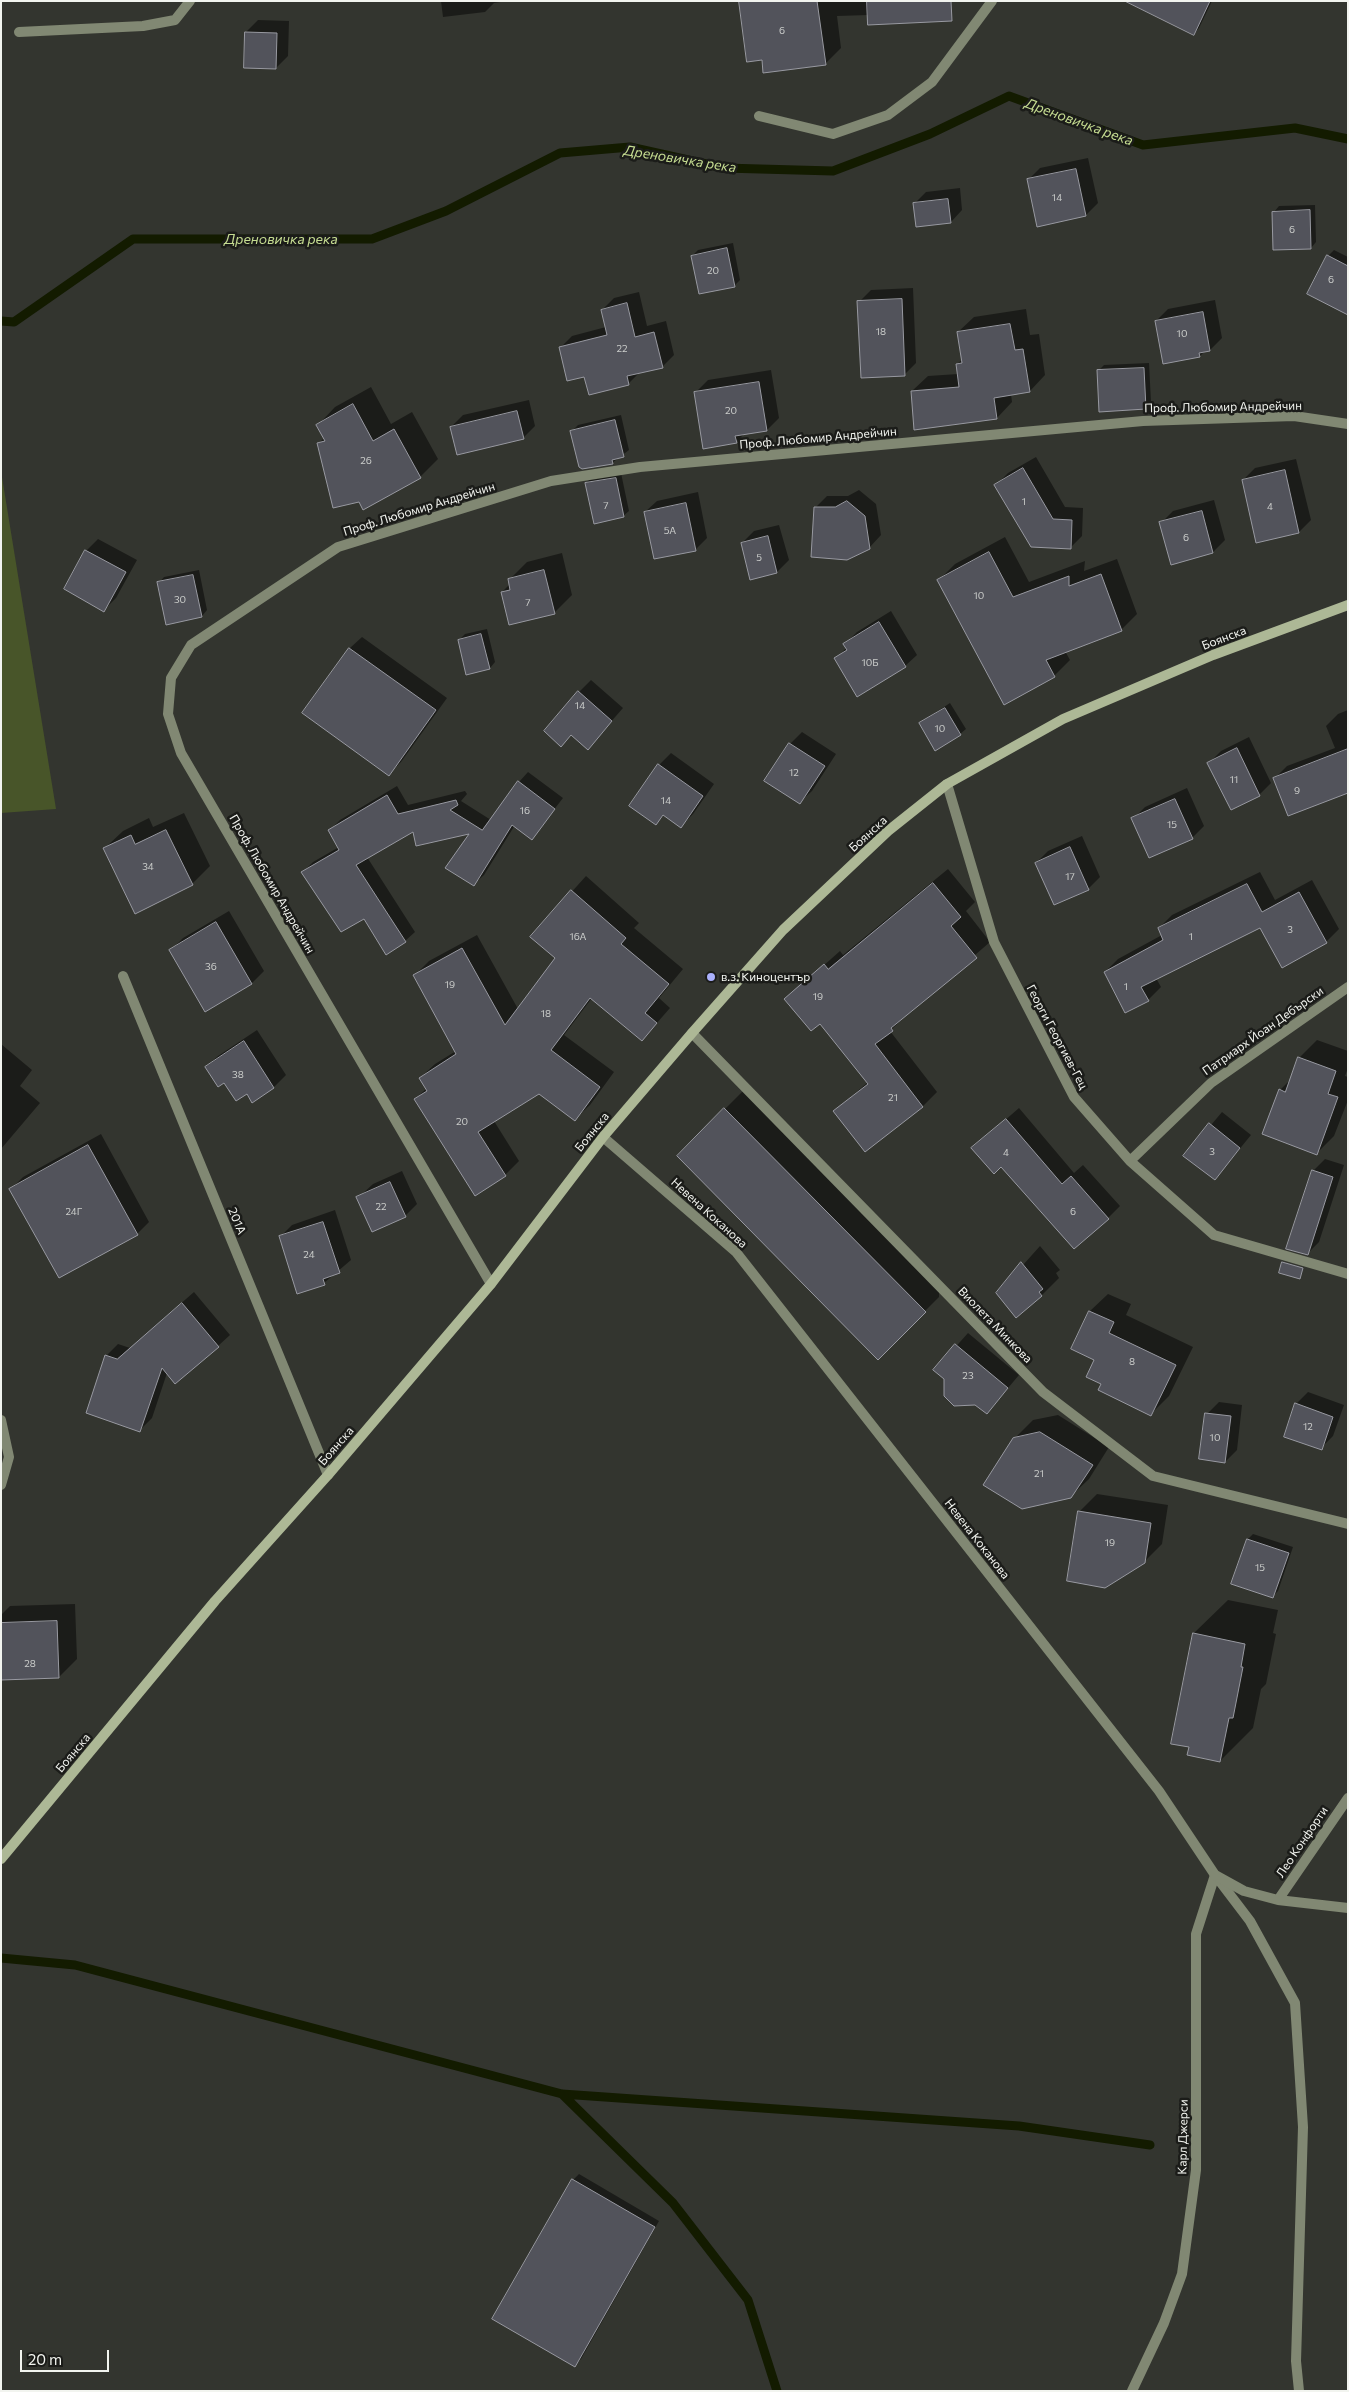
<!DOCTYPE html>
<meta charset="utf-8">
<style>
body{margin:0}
#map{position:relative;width:1349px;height:2392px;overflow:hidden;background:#33352f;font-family:Commissioner,sans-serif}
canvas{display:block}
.frame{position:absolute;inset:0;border:2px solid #f2f4ef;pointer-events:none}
.scale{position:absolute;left:20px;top:2350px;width:89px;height:22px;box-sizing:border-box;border:2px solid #f2f4ef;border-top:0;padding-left:6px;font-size:15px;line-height:18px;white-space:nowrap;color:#f2f4ef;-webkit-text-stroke:4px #1b1c19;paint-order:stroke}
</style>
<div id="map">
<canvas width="1349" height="2392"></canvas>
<div class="frame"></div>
<div class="scale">20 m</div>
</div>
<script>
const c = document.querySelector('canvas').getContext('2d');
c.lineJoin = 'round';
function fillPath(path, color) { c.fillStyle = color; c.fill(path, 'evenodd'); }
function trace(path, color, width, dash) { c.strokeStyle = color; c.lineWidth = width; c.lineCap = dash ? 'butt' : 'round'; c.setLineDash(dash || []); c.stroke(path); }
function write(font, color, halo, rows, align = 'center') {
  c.font = font + ' Commissioner,sans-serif'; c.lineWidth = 5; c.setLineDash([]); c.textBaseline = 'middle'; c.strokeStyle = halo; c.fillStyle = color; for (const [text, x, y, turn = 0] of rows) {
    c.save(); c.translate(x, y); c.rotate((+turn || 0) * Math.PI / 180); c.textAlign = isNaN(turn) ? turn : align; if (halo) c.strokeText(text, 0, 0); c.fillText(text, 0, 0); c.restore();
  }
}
fillPath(new Path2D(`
 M1 471 56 809 1 813Z`), '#485529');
fillPath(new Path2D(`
 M441 1H507L494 3 485 12 443 17Z
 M740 1H927L869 15 837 16 841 48 825 64 763 59Z
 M1139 1H1212L1199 28 1194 34Z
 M258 20 289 21 288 56 276 68 246 32Z
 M1088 158 1098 203 1086 215 1028 180 1040 168Z
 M960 188 962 210 951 222 914 204 926 192Z
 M1315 205 1316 242 1311 248 1274 212 1279 206Z
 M733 243 740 280 734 286 692 256 698 250Z
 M1334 250 1348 257V305L1309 293 1328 256Z
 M913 288 916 363 904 375 859 302 871 290Z
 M639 292 647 326 666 321 674 355 662 367 640 372 628 384 585 375 560 348 572 336 606 327 602 310 614 298Z
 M1215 300 1222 338 1210 350 1205 351 1200 356 1156 321 1168 309Z
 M1026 309 1030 335 1039 334 1045 375 1030 391 1011 394 1012 402 997 418 912 391 928 376 958 374 957 364 963 359 958 332 974 317Z
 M1149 363 1151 402 1146 408 1098 371 1104 365Z
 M771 370 779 418 767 430 745 433 736 442 696 392 708 380Z
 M371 387 391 424 412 412 438 459 420 477 318 444 325 437 318 425 335 407Z
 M529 400 535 426 523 438 451 427 463 415Z
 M621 415 629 450 612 463 572 431 578 425Z
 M1036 457 1065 507 1083 508 1082 536 1070 548 996 485 1008 473Z
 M1296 459 1311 520 1299 532 1243 480 1255 468Z
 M621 473 629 511 623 516 586 483 592 477Z
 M859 490 876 504 881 535 869 548 815 508 827 496H848Z
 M698 492 707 538 695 550 645 512 657 501Z
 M1214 500 1225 540 1213 552 1161 523 1173 511Z
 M779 525 789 560 777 572 742 543 754 531Z
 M1005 537 1029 582 1085 561 1084 571 1117 559 1137 614 1121 630 1065 651 1070 660 1054 676 939 580 955 564Z
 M98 539 137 560 116 598 104 610 86 551Z
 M562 553 572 595 554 613 502 592 510 584 509 580 527 562Z
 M199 570 207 610 202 616 159 583 164 577Z
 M891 611 917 655 905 666 836 659 847 647 845 644 857 632Z
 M487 629 495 662 490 668 459 640 465 634Z
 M362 637 447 698 401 762 389 774 304 713 350 648Z
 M591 680 623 708 588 748 579 692Z
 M950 703 966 729 960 734 920 723Z
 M1348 710V785L1275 778 1287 766 1335 748 1326 726 1338 714Z
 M802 732 836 754 812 791 800 802 766 780 790 744Z
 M1249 737 1271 783 1259 795 1209 763 1221 751Z
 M671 753 714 784 693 814 681 826 664 815 655 824 659 765Z
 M528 772 563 798 532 838 515 825 484 875 474 884 472 832 414 830 367 857 415 932 405 941 364 917 303 872 313 862 339 847 330 830 340 820 397 786 408 805 465 791 467 794 461 801 491 820 519 782Z
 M1187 788 1204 826 1192 838 1133 819 1145 807Z
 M184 813 210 866 192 884 105 848 123 831 149 818 153 827Z
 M1082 836 1100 877 1088 889 1036 863 1048 851Z
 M948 869 975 902 966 911 990 942 906 1015 890 1031 937 1092 923 1106 865 1151 835 1111 868 1082 820 1022 786 999 840 951 843 955Z
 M1260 872 1275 900 1312 880 1339 929 1326 942 1260 926 1156 978 1161 987 1148 1000 1105 972 1118 959 1162 935 1159 928 1172 915Z
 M586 876 639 923 634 928 683 969 659 998 670 1008 642 1040 592 998 564 1035 614 1072 590 1105 575 1119 539 1092 494 1121 519 1161 505 1175 415 1099 427 1088 420 1078 435 1064 456 1051 414 976 429 961 477 935 518 1009 556 958 532 936Z
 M229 911 264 971 252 983 205 1010 171 950 183 938Z
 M257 1030 286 1075 274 1087 253 1101 247 1093 225 1081 206 1067 218 1056Z
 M1317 1040 1348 1051V1068L1345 1076 1348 1077V1100L1334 1136 1316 1154 1280 1090 1292 1078 1299 1058Z
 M1 1044 32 1070 20 1086 40 1103 1 1149Z
 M743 1091 939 1289V1297L878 1358 678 1156Z
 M1019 1108 1074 1173 1083 1165 1120 1206 1108 1218 1001 1165 973 1148Z
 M1222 1112 1251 1135 1215 1179 1185 1156Z
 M101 1134 149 1222 137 1234 11 1189 23 1177Z
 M1325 1159 1344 1165 1319 1242 1307 1254 1313 1171Z
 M402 1171 417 1204 405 1216 360 1196 373 1184Z
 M335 1210 351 1260 324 1283 280 1237 292 1225Z
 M1040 1246 1060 1270 1056 1273 1059 1278 1041 1296 998 1293Z
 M194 1292 230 1335 218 1346 167 1373 152 1418 140 1430 106 1356 118 1344 130 1348Z
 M1108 1294 1131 1304 1126 1315 1193 1347 1169 1396 1151 1414 1102 1383 1096 1359 1073 1348 1090 1311Z
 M968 1333 1019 1375 987 1413 975 1403 958 1406 950 1402 945 1395V1379L935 1370Z
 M1308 1392 1344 1405 1333 1436 1321 1448 1296 1404Z
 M1219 1402 1242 1405 1237 1450 1225 1462 1207 1414Z
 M1058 1415 1109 1447 1089 1479 1070 1497 1014 1439 1033 1420Z
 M1097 1494 1168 1505 1162 1544 1144 1562 1079 1512Z
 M1253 1534 1293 1547 1278 1591 1273 1596 1248 1539Z
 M1228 1600 1278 1610 1273 1633 1276 1634 1266 1684 1261 1689 1253 1728 1220 1761 1190 1746 1194 1633Z
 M75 1604 77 1659 59 1677 1 1679V1615L10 1606Z
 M579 2174 659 2221 581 2359 575 2365 573 2180Z`), '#0007');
trace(new Path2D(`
 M1 321 14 322 133 239H372L446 211 560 153 630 147 724 168 833 171 930 134 1009 96 1143 145 1295 128 1348 139
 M1 1958 75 1965 562 2094 1019 2126 1150 2145
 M562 2094 673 2203 748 2300 777 2391`), '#131b00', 9);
const building = new Path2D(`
 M739 1H817L826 65 763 73 762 60 747 62Z
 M867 1H951L952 21 868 25Z
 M1125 1H1210L1194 35Z
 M245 32 277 33 276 69 244 68Z
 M1076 169 1086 216 1037 227 1027 179Z
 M948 199 951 223 916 227 913 203Z
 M1310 210 1311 249 1273 250 1272 212Z
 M727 248 735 287 699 294 691 256Z
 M1327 255 1348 266V315L1307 294Z
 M902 299 905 376 861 378 857 301Z
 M627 303 635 337 654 332 663 368 627 376 629 385 589 395 584 377 567 381 559 347 607 335 601 310Z
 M1203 312 1210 351 1199 353 1200 357 1163 364 1155 321Z
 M1010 324 1015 350 1023 349 1030 392 994 398 997 419 914 430 911 391 959 387 956 364 962 363 957 332Z
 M1144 368 1146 409 1099 412 1097 370Z
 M759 382 767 431 735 436 737 443 703 449 694 392Z
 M353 404 373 441 394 429 421 478 363 510 359 502 333 508 317 443 325 441 316 425Z
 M517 411 524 439 457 455 450 427Z
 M615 420 624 457 612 460 613 464 582 469 579 467 570 431Z
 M1023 468 1053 519 1072 520 1071 549 1031 547 994 485Z
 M1285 470 1299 533 1256 543 1242 480Z
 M616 478 624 517 594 524 585 483Z
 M847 501 865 516 870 549 847 560 811 557 814 507H835Z
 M686 503 696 551 654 559 644 512Z
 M1202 511 1213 553 1171 565 1159 522Z
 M768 536 777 573 750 580 741 543Z
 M85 550 126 572 104 612 64 589Z
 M989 552 1013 597 1069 576V586L1101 574 1122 631 1046 660 1055 677 1004 705 937 580Z
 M544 570 555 614 509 625 501 592 510 590 508 579Z
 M193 575 202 617 166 625 157 582Z
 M879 622 906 667 857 697 834 658 847 650 843 644Z
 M481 634 490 669 466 675 458 640Z
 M349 648 436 710 389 776 302 713Z
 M578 691 612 721 588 750 571 735 561 747 544 731Z
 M945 708 961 735 935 751 919 723Z
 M789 743 825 766 800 804 764 781Z
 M1237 748 1260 796 1231 810 1207 763Z
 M1348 749V793L1288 816 1273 778Z
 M658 764 703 796 681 828 663 815 656 825 629 806Z
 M518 781 555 809 532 840 512 825 474 886 445 868 469 834 416 846 413 832 356 865 406 942 386 955 364 919 341 932 301 872 339 850 328 830 387 795 398 814 456 800 458 805 450 810 482 830Z
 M1175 799 1193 839 1149 858 1131 818Z
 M166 830 193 885 135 914 103 848 131 835 135 844Z
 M1070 847 1089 890 1054 905 1035 863Z
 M933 883 961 917 951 926 977 958 891 1028 893 1031 875 1044 923 1107 865 1152 833 1111 868 1084 820 1024 811 1031 784 999 824 964 828 969Z
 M1247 884 1262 912 1299 892 1327 943 1282 968 1260 928 1141 987 1149 1001 1125 1013 1104 972 1163 940 1158 928Z
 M571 890 626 938 621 944 669 984 645 1013 657 1023 642 1041 590 998 551 1050 600 1087 575 1121 539 1094 478 1132 506 1176 475 1196 414 1099 427 1091 419 1078 456 1054 413 975 462 948 505 1025 555 958 530 937Z
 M216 922 252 984 205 1012 169 950Z
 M244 1041 274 1088 252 1103 247 1094 236 1101 224 1083 218 1087 205 1067Z
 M1298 1057 1336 1071 1328 1094 1338 1097 1317 1155 1262 1134 1279 1089 1285 1092Z
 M724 1108 926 1312 878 1360 677 1156Z
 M1006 1119 1062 1184 1071 1176 1109 1219 1074 1249 1001 1167 994 1174 971 1148Z
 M1209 1123 1240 1148 1215 1180 1183 1156Z
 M88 1145 138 1235 59 1278 9 1189Z
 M1312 1170 1333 1177 1308 1255 1286 1249Z
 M390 1182 406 1217 372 1232 356 1197Z
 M323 1222 340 1273 323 1279 325 1285 297 1294 279 1236Z
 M1021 1262 1043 1289 1039 1292 1042 1296 1016 1318 996 1293Z
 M1282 1262 1303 1268 1300 1279 1279 1273Z
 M182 1303 219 1347 175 1384 162 1368 140 1432 86 1413 105 1355 117 1359Z
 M1089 1311 1114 1322 1109 1333 1176 1365 1151 1416 1098 1390 1101 1384 1086 1377 1094 1360 1071 1349Z
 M955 1344 1008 1388 987 1414 975 1405 954 1406 944 1396V1379L933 1370Z
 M1295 1403 1333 1417 1322 1450 1284 1437Z
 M1205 1413 1231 1416 1225 1463 1199 1459Z
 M1040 1432 1093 1465 1071 1498 1022 1509 983 1485 1013 1438Z
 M1078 1511 1151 1523 1145 1563 1105 1588 1067 1581Z
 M1247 1539 1289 1553 1273 1598 1231 1584Z
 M57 1621 59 1678 1 1680V1623Z
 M1193 1633 1245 1644 1241 1667H1243L1233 1718H1229L1220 1762 1187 1755 1189 1747 1171 1744Z
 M572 2179 655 2227 575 2367 492 2319Z`);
fillPath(building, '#52535b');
trace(building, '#9899a1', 1);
trace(new Path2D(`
 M19 32 143 26 175 20 190 1
 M1215 1875 1250 1921 1295 2003 1303 2127 1296 2361 1299 2391
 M1132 2391 1164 2323 1182 2274 1196 2170V1934L1215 1875`), '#818873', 10);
trace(new Path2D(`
 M759 116 833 134 888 115 932 82 992 1
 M947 784 994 942 1074 1097 1130 1161 1214 1235 1348 1274
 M123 976 328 1475
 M692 1033 1043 1392 1153 1476 1348 1524
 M603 1137 736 1252 1159 1791 1215 1875 1244 1891 1278 1900 1348 1908
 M1130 1161 1211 1083 1348 987
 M491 1284 181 753 168 714 171 678 191 645 338 547 551 481 640 467 1143 421 1294 416 1348 424
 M1 1420 9 1457 1 1485
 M1278 1900 1348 1798`), '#818873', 10);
trace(new Path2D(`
 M1 1859 215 1601 328 1475 491 1284 603 1137 692 1033 783 930 888 831 947 784 1063 719 1213 655 1348 605`), '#adb896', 10);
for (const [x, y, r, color] of [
 [711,977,5,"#aab0fb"]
]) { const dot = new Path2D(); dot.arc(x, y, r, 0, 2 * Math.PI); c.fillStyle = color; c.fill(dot); trace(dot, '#1b1c19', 2); }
write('10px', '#caccca', null, [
 ["6",782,31],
 ["14",1057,198],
 ["6",1292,230],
 ["20",713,271],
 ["6",1331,280],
 ["18",881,332],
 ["10",1182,334],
 ["22",622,349],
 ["20",731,411],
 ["26",366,461],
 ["1",1024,502],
 ["7",606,506],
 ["4",1270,507],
 ["5А",670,531],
 ["6",1186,538],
 ["5",759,558],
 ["10",979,596],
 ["30",180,600],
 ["7",528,603],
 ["10Б",870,663],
 ["14",580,706],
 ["10",940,729],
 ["12",794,773],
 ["11",1234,780],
 ["9",1297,791],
 ["14",666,801],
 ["16",525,811],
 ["15",1172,825],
 ["34",148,867],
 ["17",1070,877],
 ["3",1290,930],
 ["16А",578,937],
 ["1",1191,937],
 ["36",211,967],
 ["19",450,985],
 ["1",1126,987],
 ["19",818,997],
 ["18",546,1014],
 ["38",238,1075],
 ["21",893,1098],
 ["20",462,1122],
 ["3",1212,1152],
 ["4",1006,1153],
 ["22",381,1207],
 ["24Г",74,1212],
 ["6",1073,1212],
 ["24",309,1255],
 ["8",1132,1362],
 ["23",968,1376],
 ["12",1308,1427],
 ["10",1215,1438],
 ["21",1039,1474],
 ["19",1110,1543],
 ["15",1260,1568],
 ["28",30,1664]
]);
write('12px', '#f2f4ef', '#1b1c19', [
 ["Проф. Любомир Андрейчин",1223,407,-1],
 ["Проф. Любомир Андрейчин",818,438,-5],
 ["Проф. Любомир Андрейчин",419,509,-17],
 ["Боянска",1224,638,-21],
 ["Боянска",868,834,-42],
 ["Проф. Любомир Андрейчин",272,884,60],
 ["Патриарх Йоан Дебърски",1263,1031,-35],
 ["Георги Георгиев-Гец",1057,1037,62],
 ["Боянска",592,1132,-51],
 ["Невена Коканова",709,1213,42],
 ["201А",237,1221,68],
 ["Виолета Минкова",995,1325,46],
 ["Боянска",336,1446,-49],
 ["Невена Коканова",977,1539,52],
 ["Боянска",73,1753,-50],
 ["Лео Конфорти",1302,1842,-56],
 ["Карл Джерси",1183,2137,-89]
]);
write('12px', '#f2f4ef', '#1b1c19', [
 ["в.з. Киноцентър",721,977]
], 'left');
write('italic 14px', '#c5dc91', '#1b1c19', [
 ["Дреновичка река",1079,122,20],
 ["Дреновичка река",680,159,9],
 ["Дреновичка река",281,239]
]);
</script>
